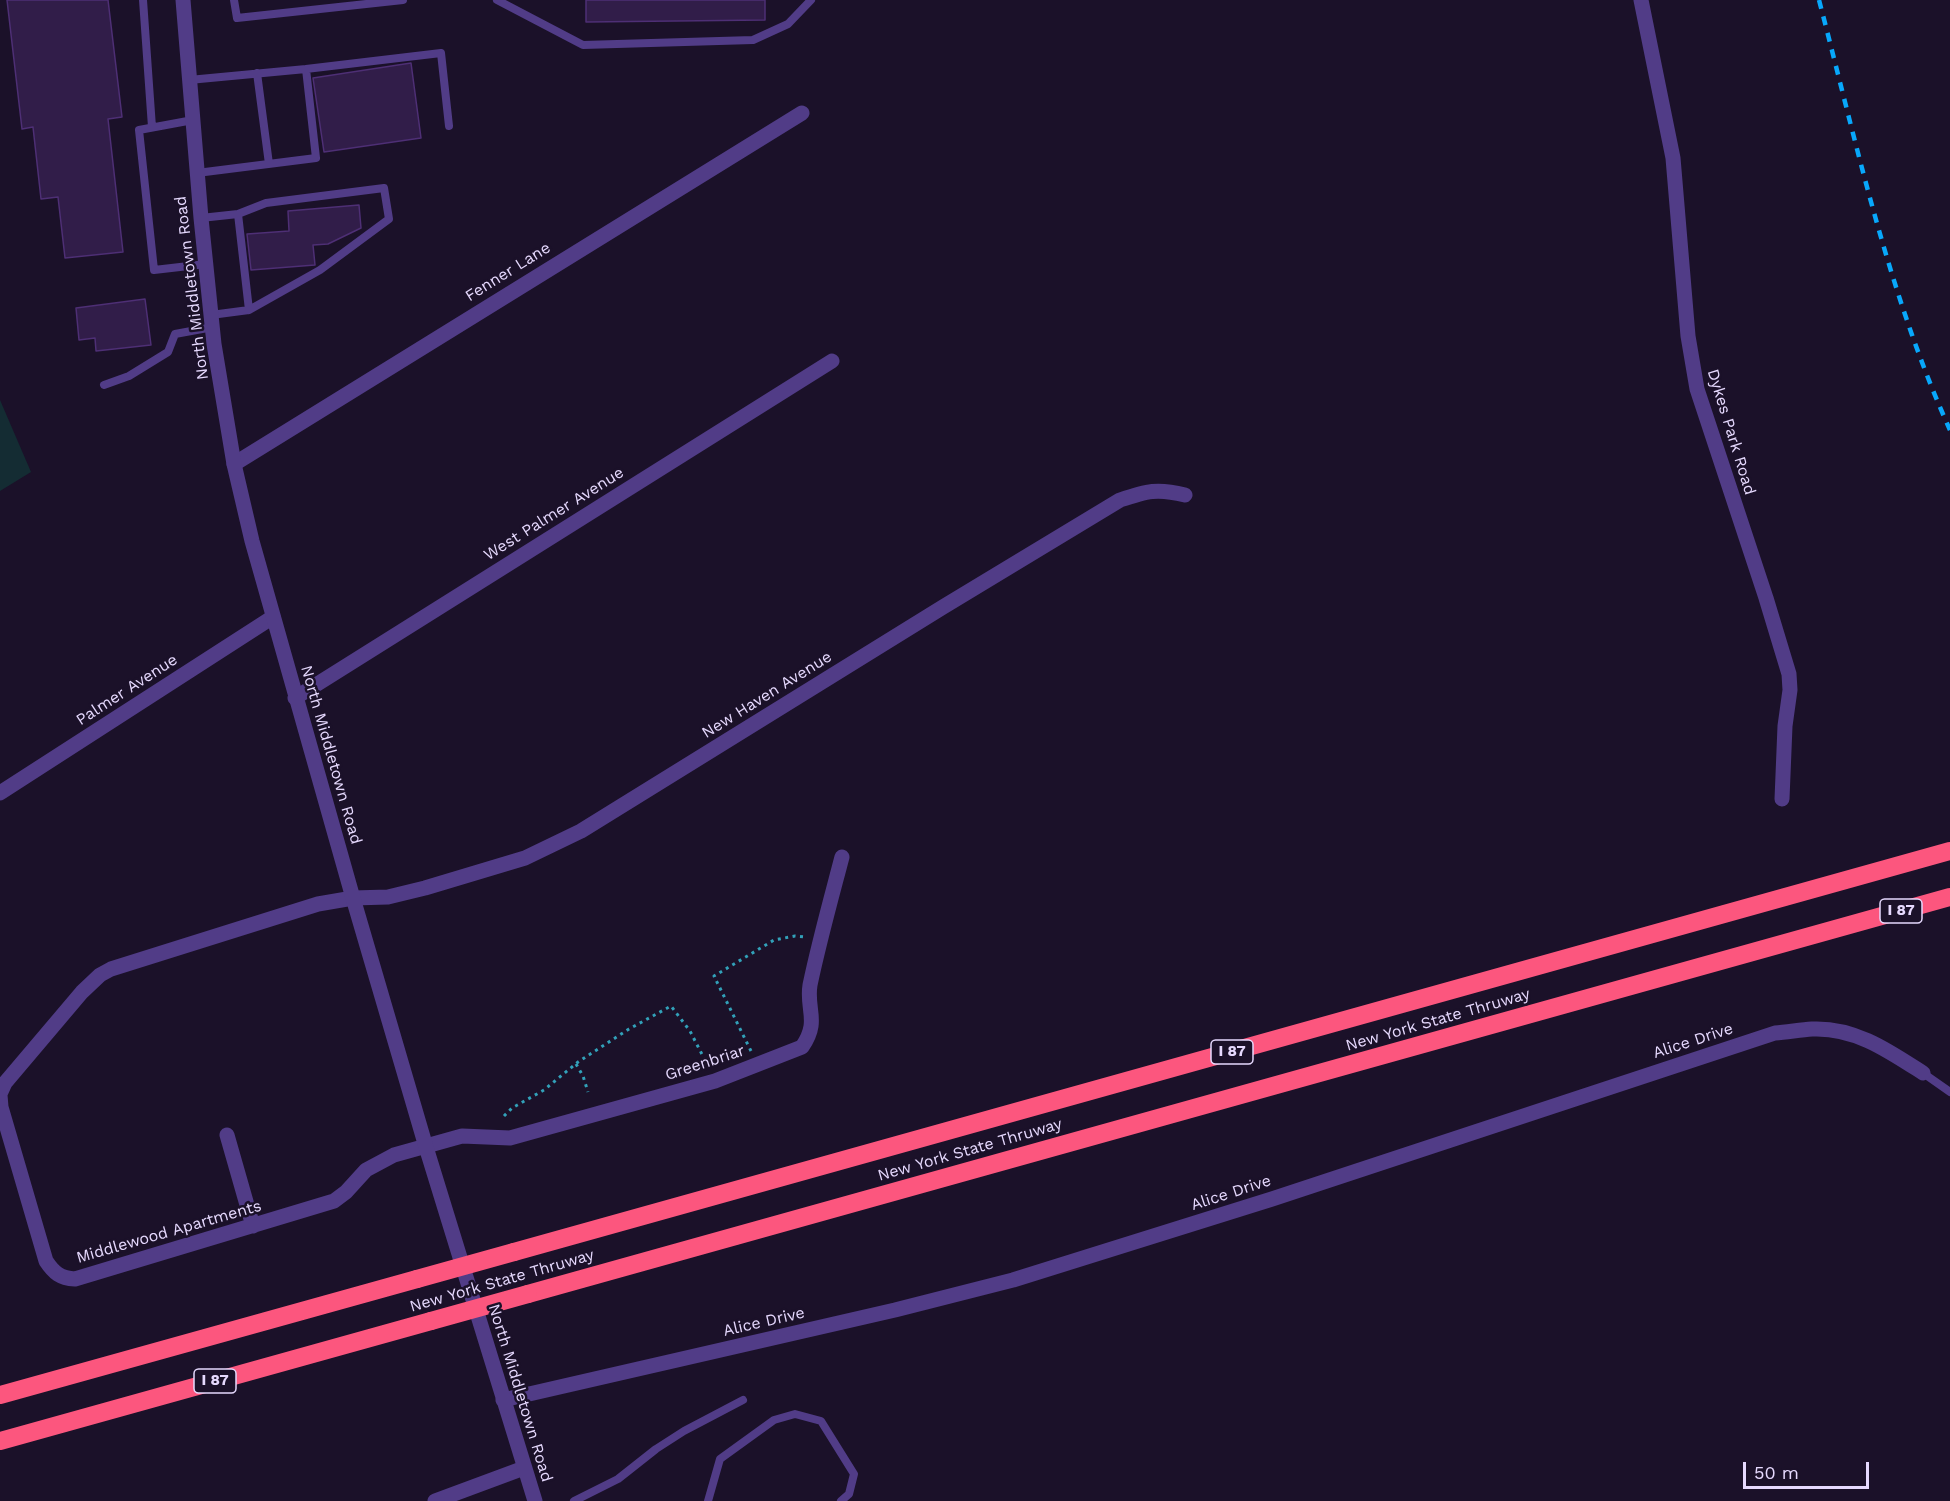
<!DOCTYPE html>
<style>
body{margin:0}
#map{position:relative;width:1950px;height:1501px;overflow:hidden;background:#1b1129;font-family:"Work Sans",sans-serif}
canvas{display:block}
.scale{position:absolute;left:1743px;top:1462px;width:126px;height:27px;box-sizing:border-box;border:3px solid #e6d9fe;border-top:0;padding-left:8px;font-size:18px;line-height:21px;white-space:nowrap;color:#e6d9fe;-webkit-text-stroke:4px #1b1129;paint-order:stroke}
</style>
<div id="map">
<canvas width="1950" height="1501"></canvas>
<div class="scale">50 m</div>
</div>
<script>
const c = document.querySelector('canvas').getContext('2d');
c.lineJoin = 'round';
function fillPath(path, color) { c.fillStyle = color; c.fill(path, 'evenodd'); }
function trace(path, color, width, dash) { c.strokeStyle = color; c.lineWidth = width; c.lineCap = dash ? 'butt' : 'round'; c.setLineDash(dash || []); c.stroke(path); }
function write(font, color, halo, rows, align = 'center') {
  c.font = font + ' "Work Sans",sans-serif'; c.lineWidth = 5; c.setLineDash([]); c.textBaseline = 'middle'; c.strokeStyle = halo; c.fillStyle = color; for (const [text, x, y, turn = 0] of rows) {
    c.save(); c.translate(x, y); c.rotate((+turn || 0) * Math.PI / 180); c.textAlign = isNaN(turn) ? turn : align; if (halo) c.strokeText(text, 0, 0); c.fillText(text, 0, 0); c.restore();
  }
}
fillPath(new Path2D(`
 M0 400 31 472 0 491Z`), '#142c33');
const building = new Path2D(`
 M7 0H108L122 117 108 119 123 252 65 258 58 197 41 199 33 127 22 129Z
 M586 0H765V20L586 22Z
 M411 63 421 138 324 152 313 78Z
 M359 205 361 228 328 244 313 245 315 265 251 270 247 234 289 231 288 211Z
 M145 299 151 345 96 351 95 338 79 340 76 308Z`);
fillPath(building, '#311d49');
trace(building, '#4e2f75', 1.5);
trace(new Path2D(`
 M751 1051 714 976 774 940 795 936 805 937
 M576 1064 583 1076 588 1092
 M504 1116 512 1108 544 1090 578 1062 629 1029 671 1006 690 1031 709 1068`), '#32a1b9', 3, [3, 4.5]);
trace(new Path2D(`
 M143 0 152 127
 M234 0 237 18 403 0
 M497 0 583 45 753 40 788 24 811 0
 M306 69 441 53 449 126
 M257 73 269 164
 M189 80 306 69 316 158 197 173
 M193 120 139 130 154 270 206 264
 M238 214 266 203 384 188 389 219 320 270 249 310
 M201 218 238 214 249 310 211 315
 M104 385 129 376 168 352 175 334 213 327
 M1923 1073 1950 1092
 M574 1501 618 1479 656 1449 684 1431 743 1400
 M708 1501 720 1459 774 1420 795 1414 821 1421 854 1474 849 1494 841 1501`), '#513c87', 8);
trace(new Path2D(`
 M1641 0 1673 158 1688 336 1697 389 1766 598 1789 674 1790 690 1785 726 1782 799
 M234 464 802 113
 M295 698 832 361
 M0 793 273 617
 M0 1094 5 1083 82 992 100 975 111 969 318 904 353 898 388 897 425 888 525 858 581 831 943 607 1120 500C1147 491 1157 488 1185 495
 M0 1095 1 1107 46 1261C54 1273 60 1278 75 1279L334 1201 346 1192 366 1170 394 1155 462 1136 510 1138 715 1081 802 1047C820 1021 806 1010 810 985 819 942 831 899 842 857
 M227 1135 253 1226
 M503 1400 895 1310 1013 1280 1272 1199 1775 1033C1787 1032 1800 1030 1812 1029 1855 1027 1889 1051 1923 1073
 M435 1501 524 1468`), '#513c87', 15);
trace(new Path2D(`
 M183 0 201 218 214 344 234 464 252 541 353 898 426 1147 535 1501`), '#513c87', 15);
trace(new Path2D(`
 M514 1252 1950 851
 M528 1294 1950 897
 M0 1395 417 1279
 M0 1441 431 1321`), '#fc567e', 18);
trace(new Path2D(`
 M1819 0C1857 145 1888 293 1950 430`), '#08a8fb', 4.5, [9, 8]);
trace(new Path2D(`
 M417 1279 514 1252
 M431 1321 528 1294`), '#fc567e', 18);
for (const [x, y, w] of [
 [1901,911,42],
 [1232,1052,42],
 [215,1381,42]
]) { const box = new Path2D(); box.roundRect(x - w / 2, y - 12, w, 24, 4.5); c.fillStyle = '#1b1129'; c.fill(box); trace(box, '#e6d9fe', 1.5); }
write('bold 15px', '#e6d9fe', null, [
 ["I 87",1901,911],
 ["I 87",1232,1052],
 ["I 87",215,1381]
]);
write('16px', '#e6d9fe', '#1b1129', [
 ["Fenner Lane",508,272,-32],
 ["North Middletown Road",192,288,-97],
 ["Dykes Park Road",1731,432,73],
 ["West Palmer Avenue",554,514,-32],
 ["Palmer Avenue",127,690,-33],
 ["New Haven Avenue",767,695,-32],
 ["North Middletown Road",331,755,74],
 ["New York State Thruway",1438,1020,-16],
 ["Alice Drive",1693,1041,-18],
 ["Greenbriar",705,1063,-18],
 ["New York State Thruway",970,1150,-16],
 ["Alice Drive",1231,1193,-18],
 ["Middlewood Apartments",169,1232,-16],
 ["New York State Thruway",502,1281,-16],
 ["Alice Drive",764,1322,-13],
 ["North Middletown Road",520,1393,73]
]);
</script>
